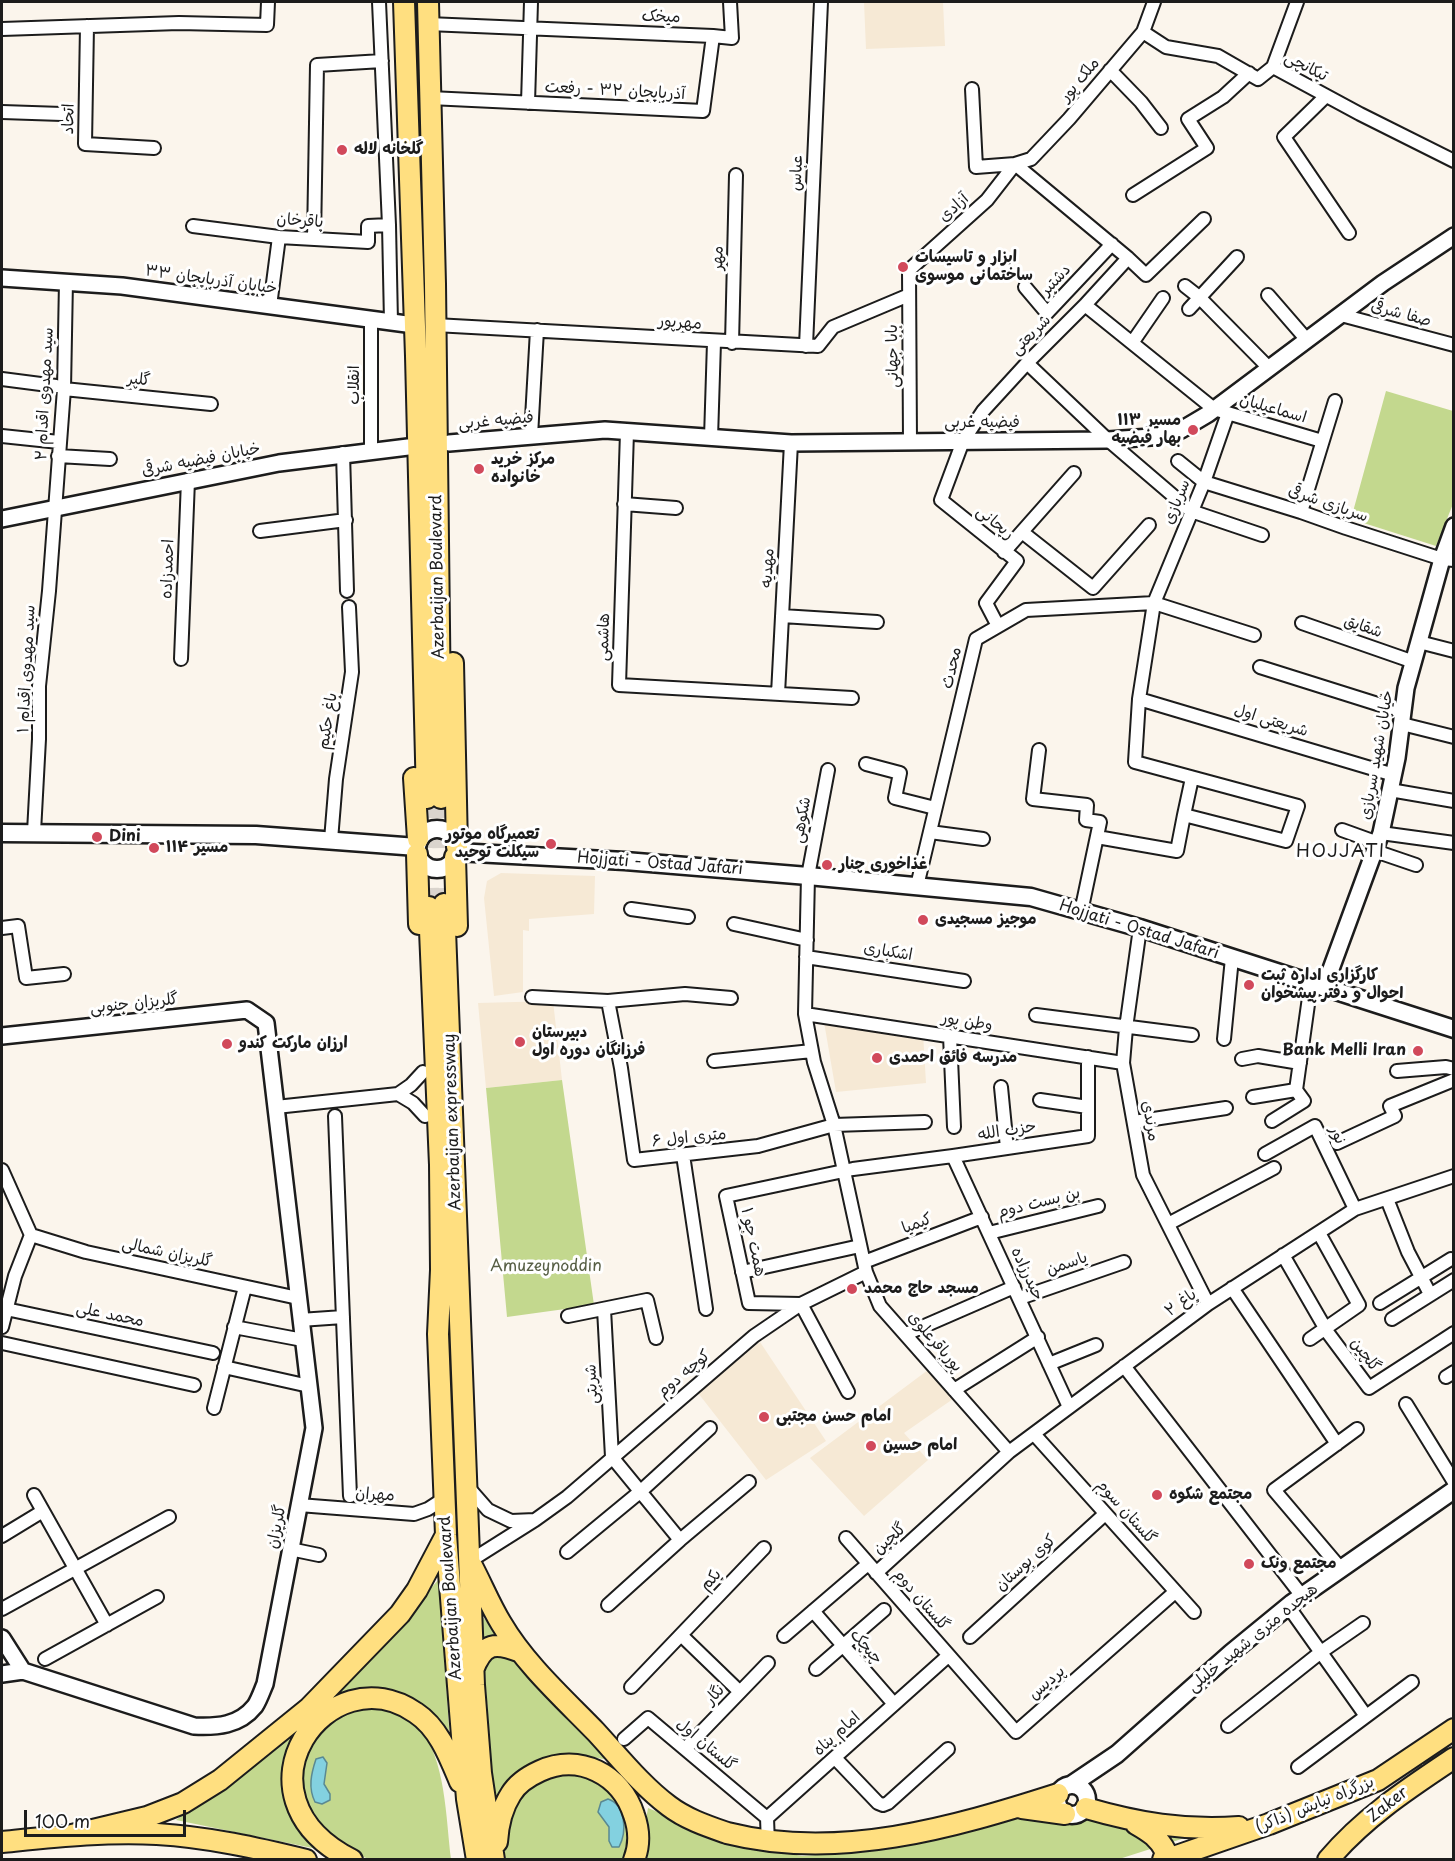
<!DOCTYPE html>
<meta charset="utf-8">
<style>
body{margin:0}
#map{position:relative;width:1455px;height:1861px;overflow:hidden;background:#fbf5ec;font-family:"Playpen Sans",sans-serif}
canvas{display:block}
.frame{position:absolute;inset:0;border:3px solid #1c1c1c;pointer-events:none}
.scale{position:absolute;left:24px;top:1810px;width:162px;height:27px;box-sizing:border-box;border:3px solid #1c1c1c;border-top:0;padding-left:8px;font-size:18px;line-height:21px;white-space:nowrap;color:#1c1c1c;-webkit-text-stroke:4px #fff;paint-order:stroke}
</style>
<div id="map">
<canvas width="1455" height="1861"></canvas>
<div class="frame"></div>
<div class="scale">100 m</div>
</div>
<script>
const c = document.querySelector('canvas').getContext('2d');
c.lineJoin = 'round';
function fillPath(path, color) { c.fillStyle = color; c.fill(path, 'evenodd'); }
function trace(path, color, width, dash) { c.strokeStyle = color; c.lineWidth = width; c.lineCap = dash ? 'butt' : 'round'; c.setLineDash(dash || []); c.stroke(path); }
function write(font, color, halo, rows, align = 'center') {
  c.font = font + ' "Playpen Sans","Playpen Sans Arabic",sans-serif'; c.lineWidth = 6; c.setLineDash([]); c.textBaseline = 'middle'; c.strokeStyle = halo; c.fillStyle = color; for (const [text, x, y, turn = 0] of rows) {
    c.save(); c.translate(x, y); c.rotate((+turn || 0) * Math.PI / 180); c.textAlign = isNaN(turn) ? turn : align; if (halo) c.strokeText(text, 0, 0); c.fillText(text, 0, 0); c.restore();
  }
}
fillPath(new Path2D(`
 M864 2H943L945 46 866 49Z
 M501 873 595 876 594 914 529 919V931L523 930V992L494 996 484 898 487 881Z
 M553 1001 562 1080 486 1088 478 1003Z
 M824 1022 923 1033 926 1083 836 1092Z
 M760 1342 826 1441 766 1480 698 1393Z
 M928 1370 953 1399 904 1433 928 1460 864 1516 810 1458Z`), '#f6e9d5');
fillPath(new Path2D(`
 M1386 391 1453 411V504L1436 546 1351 519Z
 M562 1080 594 1305 507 1317 486 1088Z
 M439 1579 450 1742C440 1731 431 1716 420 1706 397 1685 363 1691 336 1696Z
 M481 1615 609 1760 570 1753 552 1755 533 1763 515 1773 494 1803Z
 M371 1707C387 1710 406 1714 418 1726 446 1757 446 1820 451 1859L372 1860C346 1852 313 1827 302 1802 299 1795 299 1781 300 1774 301 1766 312 1736 317 1731 332 1717 352 1710 371 1707Z
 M297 1727C293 1737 288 1747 285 1757 273 1796 294 1827 322 1850L176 1820Z
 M558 1774H577L596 1779 620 1799 632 1836 625 1859 505 1860C504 1831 510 1794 539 1779 545 1777 552 1775 558 1774Z
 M648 1808 736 1844 802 1856 865 1852 936 1838 1020 1814 1058 1813 1191 1836 1116 1860H639Z`), '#c3d88e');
const water = new Path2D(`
 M323 1757 327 1763 324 1784 330 1794V1800L322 1804 315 1802C308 1788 311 1774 316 1759Z
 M608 1799C626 1805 627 1832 619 1847H612L609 1841V1827L598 1812 601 1802Z`);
fillPath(water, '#83d1e0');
trace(water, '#5a8992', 1.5);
trace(new Path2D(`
 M427 798 429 907
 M441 798 444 904`), '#dad4cd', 20, [20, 10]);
const minor = new Path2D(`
 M379 2 389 225 391 322
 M428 24 713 36
 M87 26 85 144 154 148
 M2 29 179 23 267 25 268 2
 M1143 32 1166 47 1218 56 1258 79 1273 67 1297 2
 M1273 67 1360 114 1454 161
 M1110 70 1141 102 1161 128
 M972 89 976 167 1015 164 1031 159 1069 119 1143 32 1154 2
 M1326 96 1284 137 1349 233
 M430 98 703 111 713 36 732 38 730 2
 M528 103 531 2
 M2 112 62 114
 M1015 164 1128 258 1146 275 1204 219
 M1133 195 1207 148 1188 119 1223 97 1249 73
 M193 226 279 237 368 242V226L389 225
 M314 239 317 65 382 61
 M1185 286 1199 297 1269 368
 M1025 287 1047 313 1112 244
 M1268 295 1307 340
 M1085 305 1214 409 1322 441
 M270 306 279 237
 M1189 309 1237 257
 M1341 315 1454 345
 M435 325 818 346 833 327 909 295
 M732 343 736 175
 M1132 343 1163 298
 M806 346 821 2
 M1027 363 1108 440 1191 511 1262 535
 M2 379 56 386
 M64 389 211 404
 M627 432 619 685 852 698
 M2 436 59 442
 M531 436 537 330
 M711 438 714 342
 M910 442 909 270 987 200 1015 164
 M371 450V320
 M343 453 347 591
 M58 456 110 459
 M1178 461 1204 482 1301 512 1346 528 1442 559 1454 560
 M624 504 676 508
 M1301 512 1335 401
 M260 531 346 520
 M1022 532 1093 588 1149 525
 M1004 552 1074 473
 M782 616 877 622
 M1302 623 1414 662
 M998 626 986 603 1017 561 941 500 963 441 983 411 1027 363 1085 305 1128 258
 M1419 642 1454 651
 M181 659 188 480
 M1260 667 1403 712
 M778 694 791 443
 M1139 699 1394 775
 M1402 724 1454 737
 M1039 750 1033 799 1087 805 1086 820 1100 822 1081 912
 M866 764 900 773 895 798 935 808
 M828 770 808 876 805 1014 814 1062 834 1125 866 1272 880 1306 1009 1452
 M1390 790 1454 801
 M1184 815 1192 778
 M1342 830 1378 843
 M34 832 39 739V686L49 591 64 389 66 281
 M930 832 983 839
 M1381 833 1454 843
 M1097 837 1177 851 1184 815 1286 841 1298 806 1135 762 1139 699 1154 603 1204 482 1228 413
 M331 840 336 779 352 672 349 607
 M1375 851 1416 865
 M917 886 976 639 1026 610 1154 603 1254 635
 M631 909 688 917
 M734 924 807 940
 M2 928 18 926 26 978 64 974
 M1140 928 1126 1028 1123 1063 1143 1175 1208 1304
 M806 957 964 981
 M532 997 608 1001 685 994 731 998
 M608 1001 621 1068 634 1160 758 1146 834 1125 925 1122
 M805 1014 1123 1063
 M1036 1015 1192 1035
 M950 1036 954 1127
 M1224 1039 1232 958
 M1242 1059 1258 1056 1300 1063
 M714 1061 812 1051
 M1397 1071 1446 1067 1454 1069
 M423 1072 411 1085 398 1094 413 1103 425 1116
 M1001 1087 1007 1148
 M1253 1097 1296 1090 1311 983
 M1040 1100 1088 1107
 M276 1107 398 1094
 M335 1116 350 1496
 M1272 1121 1304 1101 1296 1090
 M1134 1122 1226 1108
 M1337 1143 1395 1116 1390 1106 1454 1080
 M1265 1154 1315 1126 1355 1209
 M683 1155 706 1309
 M953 1156 1069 1407
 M2 1170 31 1235
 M1387 1199 1408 1252 1430 1294
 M1168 1224 1274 1168
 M989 1233 1098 1206
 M31 1235 86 1252 298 1298
 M1283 1255 1328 1333 1369 1388 1454 1333
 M864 1262 982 1217
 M742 1272 860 1246
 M1232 1288 1337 1444
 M1020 1298 1124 1262
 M1380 1303 1451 1259
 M2 1306 6 1309 213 1353
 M604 1309 612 1457 680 1540
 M568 1316 647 1300 656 1338
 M1392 1319 1454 1280
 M300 1320 343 1317
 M2 1327 15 1276 31 1235
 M234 1327 303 1340
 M906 1334 1014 1287
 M1310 1339 1359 1305 1319 1233
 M2 1343 194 1385
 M1049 1364 1096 1345
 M1124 1366 1302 1596
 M224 1367 309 1386
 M1446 1377 1454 1372
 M954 1390 1038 1337
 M848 1392 801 1304 749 1303 726 1196 853 1169 953 1156 1088 1136V1057
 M1406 1404 1454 1482
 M214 1408 245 1287
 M1034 1434 1194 1612
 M467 1486 488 1510 511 1521 535 1520 470 1561
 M34 1495 107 1625
 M299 1505 414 1514 428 1509 445 1498
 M535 1520 567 1497 754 1336 801 1304 866 1272
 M2 1536 43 1511
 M846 1538 1016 1732 1175 1592
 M290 1549 319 1555
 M567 1552 641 1491 710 1428
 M1341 1569 1274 1490 1357 1429
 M876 1573 1009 1452 1208 1304 1355 1209 1454 1176
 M608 1605 680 1540 749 1482
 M1288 1606 1366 1716
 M2 1609 169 1517
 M813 1611 894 1704
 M681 1635 740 1692
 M784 1636 868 1564
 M970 1637 1105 1514
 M45 1659 157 1597
 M816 1669 884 1610
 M631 1687 764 1548
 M1228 1726 1321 1652 1363 1623
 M624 1739 648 1718 767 1818
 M685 1749 768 1663
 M835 1758 878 1803 883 1805 888 1803 948 1749
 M1298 1767 1412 1682
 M768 1844 767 1818 948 1656`);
const tertiary = new Path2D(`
 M2 278 122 286 414 325
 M449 443 605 430 791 443 1108 440 1151 437 1181 430 1208 414 1383 283 1454 236
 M2 519 279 463 408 447
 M1324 988 1381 833 1397 758 1406 688 1442 559 1454 526
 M2 1036 247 1010 266 1023 314 1428 265 1684C262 1691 259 1700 255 1706 239 1726 217 1727 194 1726L23 1671 2 1674
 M2 1638 23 1671`);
const secondary = new Path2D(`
 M417 849a20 20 0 1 1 40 0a20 20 0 1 1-40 0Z
 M2 833 256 835 417 847
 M456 852 625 861 808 876 1031 897 1140 928 1454 1029
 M1057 1800a15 15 0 1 1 30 0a15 15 0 1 1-30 0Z
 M1071 1785 1117 1754 1231 1653 1292 1603 1454 1490`);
const trunk = new Path2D(`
 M404 2 416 356 427 798
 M428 2 435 284 441 798
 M453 663 457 847
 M414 778 418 839
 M417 854 419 924
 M455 857 457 926
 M444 904 474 1685 481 1773 494 1860
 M429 907 440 1165 441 1270 438 1334 446 1535 467 1799 477 1860
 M472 1566C482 1585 490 1605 501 1623 525 1664 563 1698 596 1732 619 1757 642 1786 669 1806 686 1819 707 1826 727 1833 838 1861 952 1828 1058 1794
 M473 1670C484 1642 495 1642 521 1652
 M1022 1808 1065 1814
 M1086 1808C1138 1823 1184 1831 1239 1827
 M1136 1824C1150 1832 1159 1838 1166 1852L1163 1860
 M72 1835 147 1817 183 1803 220 1780 309 1708 400 1614 417 1590 446 1535
 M2 1842C53 1837 106 1831 157 1834 208 1837 257 1848 306 1860
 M497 1842C498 1826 502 1808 511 1794 517 1784 529 1776 540 1771 579 1753 621 1774 634 1815 639 1829 640 1845 634 1860
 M352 1860C224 1795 329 1652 416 1713 439 1728 450 1758 460 1782
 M1165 1860 1269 1824 1378 1780 1454 1729
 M1328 1860C1363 1818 1409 1788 1454 1758`);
trace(minor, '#1c1c1c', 16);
trace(tertiary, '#1c1c1c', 20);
trace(secondary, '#1c1c1c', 21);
trace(trunk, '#1c1c1c', 24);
trace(minor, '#fff', 12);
trace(tertiary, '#fff', 15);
trace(secondary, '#fff', 16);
trace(trunk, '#ffdf80', 20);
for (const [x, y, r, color] of [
 [342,150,6,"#d1495b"],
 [903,267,6,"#d1495b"],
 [1193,430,6,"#d1495b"],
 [479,469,6,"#d1495b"],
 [97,837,6,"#d1495b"],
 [551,844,6,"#d1495b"],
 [154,848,6,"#d1495b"],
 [827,865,6,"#d1495b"],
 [923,920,6,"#d1495b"],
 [1249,985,6,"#d1495b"],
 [520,1042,6,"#d1495b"],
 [227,1044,6,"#d1495b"],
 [1418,1051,6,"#d1495b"],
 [877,1058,6,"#d1495b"],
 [852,1289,6,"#d1495b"],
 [764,1417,6,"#d1495b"],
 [871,1446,6,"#d1495b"],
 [1157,1495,6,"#d1495b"],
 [1249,1564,6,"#d1495b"]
]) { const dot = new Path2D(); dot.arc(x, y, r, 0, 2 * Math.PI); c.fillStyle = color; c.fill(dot); trace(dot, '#fff', 2); }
write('16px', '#1c1c1c', '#fff', [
 ["میخک",661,17,2],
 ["تیکانچی",1306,67,27],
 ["ملک پور",1080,80,-50],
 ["آذربایجان ۳۲ - رفعت",615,91,3],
 ["اتحاد",69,119,-89],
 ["عباس",797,173,-87],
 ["آزادی",954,208,-42],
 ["باقرخان",300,221,4],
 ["مهر",718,258,-89],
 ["خیابان آذربایجان ۳۳",211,280,8],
 ["دشتبر",1056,280,-47],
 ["صفا شرقی",1401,314,15],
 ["مهرپور",680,323,4],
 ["شریعتی",1031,335,-45],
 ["بابا جهانی",893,356,-91],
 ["گلپر",139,380,6],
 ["انقلاب",355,385,-90],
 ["سید مهدوی اقدام ۲",45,394,-87],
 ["اسماعیلیان",1273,409,16],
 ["فیضیه غربی",496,421,-5],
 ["فیضیه غربی",982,423],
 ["خیابان فیضیه شرقی",201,460,-11],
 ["سربازی",1177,502,-68],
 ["سربازی شرقی",1328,504,19],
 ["ریحانی",995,523,39],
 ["مهدیه",768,568,-87],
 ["احمدزاده",168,569,-88],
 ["Azerbaijan Boulevard",438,577,-91],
 ["شقایق",1363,627,19],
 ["هاشمی",604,637,-88],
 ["محدث",952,668,-77],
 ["سید مهدوی اقدام ۱",27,669,-87],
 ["باغ حکیم",328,721,-81],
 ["شریعتی اول",1271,721,17],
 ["خیابان شهید سربازی",1377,755,-80],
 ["شکوهی",802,820,-80],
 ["Hojjati - Ostad Jafari",660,864,4],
 ["Hojjati - Ostad Jafari",1139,930,17],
 ["اشکباری",888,952,9],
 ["گلریزان جنوبی",134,1004,-6],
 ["وطن پور",967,1022,9],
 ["مرندی",1150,1121,80],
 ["Azerbaijan expressway",453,1122,-92],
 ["حزب الله",1007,1131,-9],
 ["نور",1337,1135,64],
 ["۶ متری اول",689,1138,-6],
 ["بن بست دوم",1039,1203,-14],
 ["کیمیا",917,1224,-21],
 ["همت جو ۱",753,1242,78],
 ["گلریزان شمالی",167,1253,12],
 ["یاسمن",1067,1264,-19],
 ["حیدرزاده",1027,1274,65],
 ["باغ ۲",1181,1303,-36],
 ["محمد علی",110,1315,12],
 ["پورباقرعلوی",935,1342,49],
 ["گلچین",1365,1355,53],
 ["کوچه دوم",684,1374,-40],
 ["شربتی",592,1384,-93],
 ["مهران",375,1495,4],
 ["گلستان سوم",1126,1512,48],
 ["گلریزان",277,1527,-79],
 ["گلچین",890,1539,-42],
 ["کوی بوستان",1026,1563,-42],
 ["یکم",711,1580,-46],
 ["Azerbaijan Boulevard",451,1598,-94],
 ["گلستان دوم",921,1600,49],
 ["هیجده متری شهید خلیلی",1253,1638,-39],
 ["چیچک",866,1647,49],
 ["پردیس",1047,1683,-41],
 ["نگار",715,1695,-46],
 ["امام پناه",837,1734,-42],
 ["گلستان اول",706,1745,40],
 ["بزرگراه نیایش (ذاکر)",1315,1805,-22],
 ["Zaker",1388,1805,-38]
]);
write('bold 16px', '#1c1c1c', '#fff', [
 ["گلخانه لاله",354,150],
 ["ابزار و تاسیسات",915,258],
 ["ساختمانی موسوی",915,276],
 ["مسیر ۱۱۳",1181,421,"right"],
 ["بهار فیضیه",1181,439,"right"],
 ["مرکز خرید",491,460],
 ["خانواده",491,478],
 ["تعمیرگاه موتور",539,835,"right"],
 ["سیکلت توحید",539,853,"right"],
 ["Dini",109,837],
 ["مسیر ۱۱۴",166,848],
 ["غذاخوری چنار",839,865],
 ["موجیز مسجیدی",935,920],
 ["کارگزاری اداره ثبت",1261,976],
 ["احوال و دفتر پیشخوان",1261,994],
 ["دبیرستان",532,1033],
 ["فرزانگان دوره اول",532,1051],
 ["ارزان مارکت کندو",239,1044],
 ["Bank Melli Iran",1406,1051,"right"],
 ["مدرسه فائق احمدی",889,1058],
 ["مسجد حاج محمد",864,1289],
 ["امام حسن مجتبی",776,1417],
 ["امام حسین",883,1446],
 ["مجتمع شکوه",1169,1495],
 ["مجتمع ونک",1261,1564]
], 'left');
write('16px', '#565e44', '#fff', [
 ["Amuzeynoddin",546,1267]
]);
c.letterSpacing = '1.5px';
write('18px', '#1c1c1c', '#fff', [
 ["HOJJATI",1341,852]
]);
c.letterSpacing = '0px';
</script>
